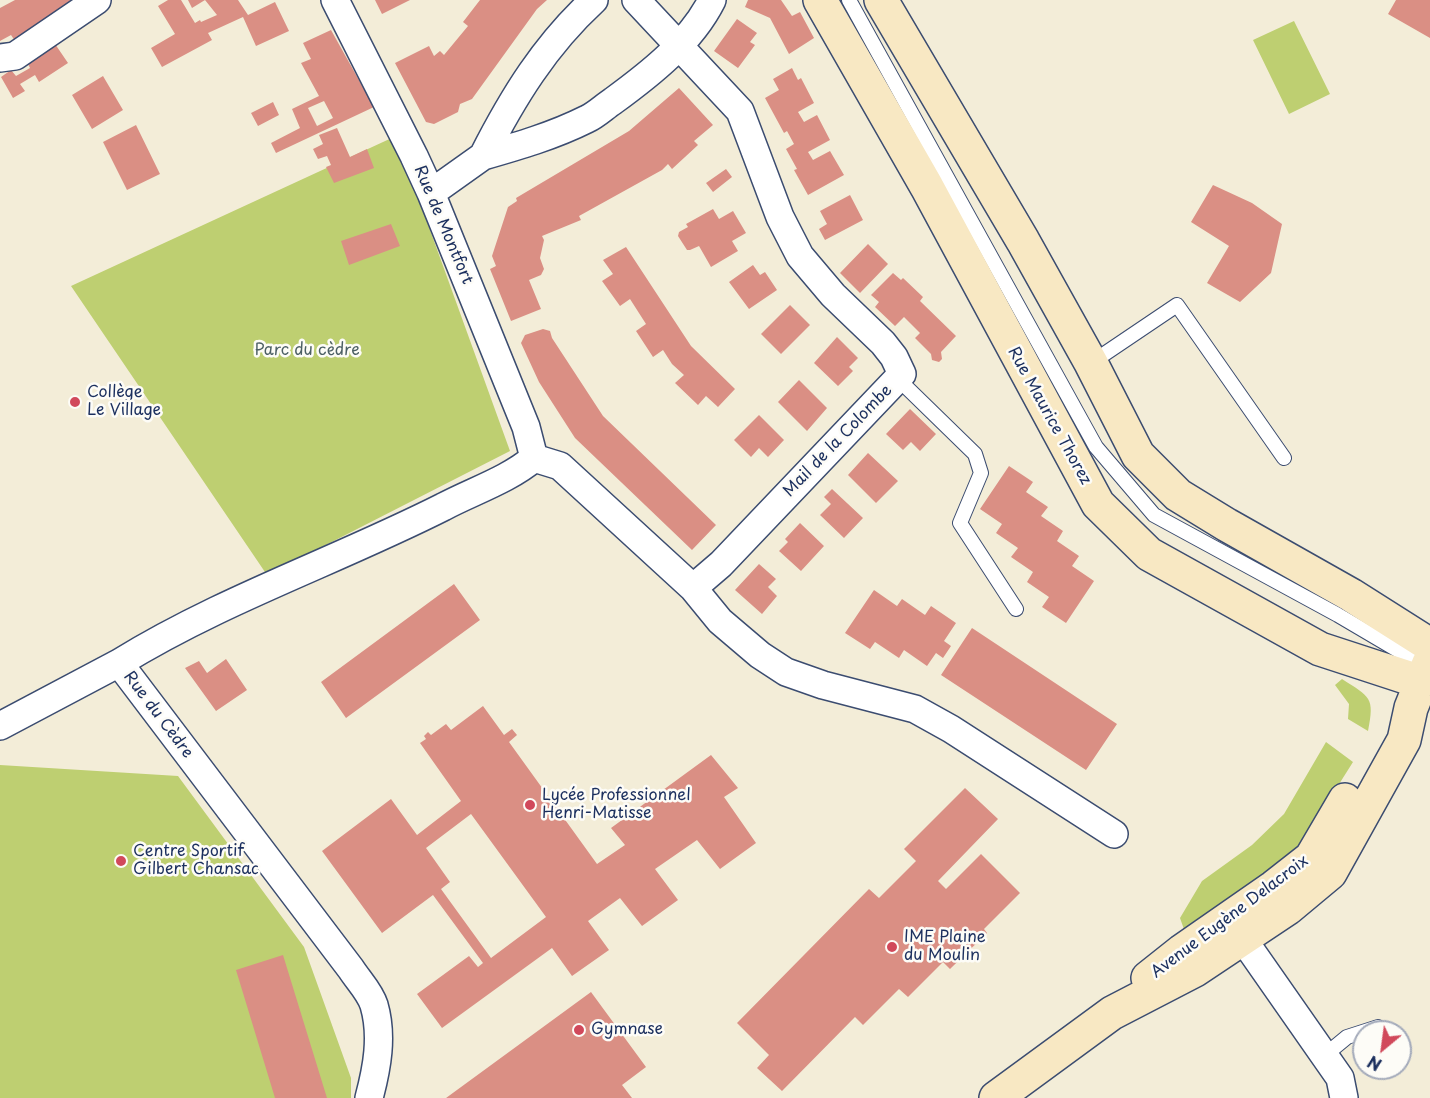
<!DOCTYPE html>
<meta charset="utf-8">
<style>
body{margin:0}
#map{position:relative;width:1430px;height:1098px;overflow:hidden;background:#f3edd8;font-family:"Playpen Sans",sans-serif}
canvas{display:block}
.north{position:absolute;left:1352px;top:1020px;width:60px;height:60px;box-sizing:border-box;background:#fdfcf7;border:2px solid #a3aaba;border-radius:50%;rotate:209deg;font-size:16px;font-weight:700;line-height:24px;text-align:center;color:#1b2f5e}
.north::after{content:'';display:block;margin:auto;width:21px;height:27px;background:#d1495b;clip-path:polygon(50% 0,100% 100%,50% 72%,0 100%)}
</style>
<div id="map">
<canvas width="1430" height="1098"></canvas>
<div class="north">N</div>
</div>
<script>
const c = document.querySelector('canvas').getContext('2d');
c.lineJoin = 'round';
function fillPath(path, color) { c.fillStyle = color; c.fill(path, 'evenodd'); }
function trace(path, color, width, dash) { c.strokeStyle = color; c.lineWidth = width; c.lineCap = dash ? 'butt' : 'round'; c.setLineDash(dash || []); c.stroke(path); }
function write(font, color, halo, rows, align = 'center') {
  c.font = font + ' "Playpen Sans",sans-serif'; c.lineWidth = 5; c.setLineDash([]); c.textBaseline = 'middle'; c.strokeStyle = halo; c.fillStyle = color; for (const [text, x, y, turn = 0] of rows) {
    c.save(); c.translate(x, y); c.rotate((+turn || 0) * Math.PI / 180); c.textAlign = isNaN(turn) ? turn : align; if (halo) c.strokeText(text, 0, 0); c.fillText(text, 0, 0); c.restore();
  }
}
fillPath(new Path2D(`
 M1294 21 1330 94 1289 114 1253 40Z
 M396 136 510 451 267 575 71 286Z
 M1342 679C1370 697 1375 697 1368 731L1348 719 1349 704 1335 685Z
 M1326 742 1353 762 1293 857 1186 935 1180 918 1202 881 1252 845 1284 814Z
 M0 765 178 776 304 947 351 1078V1098H0Z`), '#becf71');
fillPath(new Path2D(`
 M15 0H79L60 14 58 10 35 25 38 29 15 41 11 35 0 41V8Z
 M168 0H181L195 23 200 20 201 22 217 15 205 0 192 8 188 0H238L248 15 275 2 289 31 256 46 243 17 208 33 212 40 162 67 151 48 175 34 158 6Z
 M375 0H410L382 14Z
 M480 0H547L537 9 472 99 460 104 458 112 434 124 426 122 395 63 429 46 434 56 440 51 444 55 468 26 463 22Z
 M748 0H781L792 16 800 12 814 38 789 54 770 18 745 7Z
 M1396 0H1430V38L1388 14Z
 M737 19 757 33 750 42 755 45 738 68 714 51Z
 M331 30 374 107 276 153 271 143 300 128 292 109 319 96 301 63 311 59 303 43ZM324 101 333 118 317 126 308 108Z
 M53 41 68 63 39 82 35 75 20 84 25 91 13 98 1 77 11 70 16 76 30 68 26 60Z
 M792 68 798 80 801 78 814 103 798 112 804 122 817 115 830 140 808 152 813 160 830 151 844 175 808 195 794 170 797 169 786 149 794 144 787 131 784 133 765 98 779 90 773 79Z
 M103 76 123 110 92 129 72 95Z
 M679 88 713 125 694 141 698 145 672 169 668 164 662 170 579 216 581 220 542 236 544 240 540 258 544 269 541 275 529 280 541 309 511 321 490 269 496 266 492 256 508 207 517 201 516 198 629 131Z
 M273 102 279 115 258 126 251 113Z
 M136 125 160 174 127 190 103 142Z
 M337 128 350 157 367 149 374 168 334 183 326 167 331 165 327 156 318 159 313 149 323 144 319 135Z
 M726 169 732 177 713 192 706 183Z
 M1213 185 1252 203 1282 224 1271 273 1240 302 1207 283 1229 246 1191 222Z
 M850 195 863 220 825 240 819 229 827 224 820 211Z
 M713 209 719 219 733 211 746 233 732 241 738 251 711 267 699 246 690 250H687L678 236 679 232 688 227 686 224Z
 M391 224 400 246 349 265 341 241Z
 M868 244 888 264 860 293 840 273Z
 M626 247 691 346 735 389 718 407 706 396 698 405 675 383 684 375 672 364 663 350 653 357 636 331 646 324 630 299 620 306 602 281 613 274 603 260Z
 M753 265 760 275 765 272 777 290 749 309 729 282Z
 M893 273 901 280 903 278 923 297 920 301 956 336 941 352 942 359 939 362 932 360 931 354 915 338 920 333 904 317 895 326 875 307 879 302 871 295Z
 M790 305 810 325 781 354 761 334Z
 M543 329 550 331 552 338 603 416 716 525 692 550 575 438 539 382 521 343 525 335Z
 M837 337 858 358 849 367 853 371 838 386 814 363Z
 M799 380 827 408 807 431 778 402Z
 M910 409 936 434 920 451 911 442 903 450 886 434Z
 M759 415 784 440 768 457 759 448 751 457 734 440Z
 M868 453 898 481 876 503 848 475Z
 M1009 466 1033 482 1026 492 1048 507 1041 516 1063 531 1057 541 1079 556 1072 566 1094 581 1066 623 1042 607 1049 597 1027 582 1033 572 1011 557 1018 548 996 533 1002 524 980 509Z
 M832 489 863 518 844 538 820 515 831 504 824 497Z
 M800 523 824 546 801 571 779 551 788 542 785 539Z
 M759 564 776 579 768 587 777 596 762 614 735 590Z
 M454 584 480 620 346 718 321 682Z
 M874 590 897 606 902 599 925 615 931 606 956 623 944 641 951 646 943 658 936 653 927 666 904 650 899 658 875 642 870 649 845 633Z
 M972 628 1117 724 1086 770 941 675Z
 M226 659 247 690 216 711 185 668 199 661 207 673Z
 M483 706 504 735 512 729 517 735 509 742 597 864 625 845 611 828 711 755 738 788 724 797 756 843 720 869 697 840 655 869 678 900 642 926 620 898 588 921 609 950 572 976 552 948 442 1028 417 994 469 956 478 967 483 963 433 895 382 933 322 851 391 799 417 835 461 801 420 743 426 739 424 736 428 732 431 735 446 724 451 730ZM471 814 546 917 491 958 441 889 450 882 426 848Z
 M965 788 998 819 938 881 946 889 981 854 1020 893 984 929 987 933 950 969 943 962 908 997 899 989 863 1025 855 1017 782 1091 757 1068 769 1055 737 1023 869 889 879 898 916 861 904 849Z
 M283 955 327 1098H275L236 970Z
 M591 992 646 1067 622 1085 632 1098H446Z`), '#da8f84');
const service = new Path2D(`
 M849 0 1096 447 1154 515 1338 615 1428 668
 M1091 363 1177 305 1284 458
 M897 378 975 454 981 473 960 523 1016 609
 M1324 1056 1347 1037 1378 1027`);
const minor = new Path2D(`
 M335 0 414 156 431 193 526 427 534 458
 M594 0C545 45 513 97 483 156 518 146 553 136 587 119 596 115 604 107 613 101 650 74 691 42 712 0
 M0 58 15 56 97 0
 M431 193 483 156
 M534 458 560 466 693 588 721 564 902 374 894 357 883 343 833 295 800 256 780 217 740 111 636 0
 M693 588 720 621 760 655 786 672 823 685 915 709 951 729 1114 834
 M0 726 119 663
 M1231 922 1340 1078 1344 1098
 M369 1098C377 1068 383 1036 374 1005 370 992 358 980 351 969L119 663C221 600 336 561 443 507 473 491 508 480 534 458`);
const secondary = new Path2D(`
 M820 0 927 187 1098 504 1149 554 1320 649 1421 682
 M881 0 1023 241 1091 363 1138 455 1178 495 1227 525 1351 595 1430 645
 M1148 978 1182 951 1274 887 1311 858 1345 800
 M996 1098 1112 1013 1195 970 1288 908 1330 873 1404 740 1411 708 1429 663`);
trace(service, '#3b4c70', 16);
trace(minor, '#3b4c70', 30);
trace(secondary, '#3b4c70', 36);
trace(service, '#fff', 14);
trace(minor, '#fff', 27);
trace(secondary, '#f8e8c3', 33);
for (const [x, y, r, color] of [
 [75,402,6,"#d1495b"],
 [530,805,6,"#d1495b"],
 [121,861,6,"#d1495b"],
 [892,947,6,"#d1495b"],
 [579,1030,6,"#d1495b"]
]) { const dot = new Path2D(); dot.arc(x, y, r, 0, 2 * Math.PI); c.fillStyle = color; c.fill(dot); trace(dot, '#fdfcf7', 2); }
write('16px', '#1b2f5e', '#fdfcf7', [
 ["Rue de Montfort",443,225,67],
 ["Rue Maurice Thorez",1049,416,61],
 ["Mail de la Colombe",838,441,-46],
 ["Rue du Cèdre",158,715,53],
 ["Avenue Eugène Delacroix",1230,917,-37]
]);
write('16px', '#4c5f64', '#fdfcf7', [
 ["Parc du cèdre",307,351]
]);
write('16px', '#1b2f5e', '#fdfcf7', [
 ["Collège",87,393],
 ["Le Village",87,411],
 ["Lycée Professionnel",542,796],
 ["Henri-Matisse",542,814],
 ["Centre Sportif",133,852],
 ["Gilbert Chansac",133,870],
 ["IME Plaine",904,938],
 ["du Moulin",904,956],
 ["Gymnase",591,1030]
], 'left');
</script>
